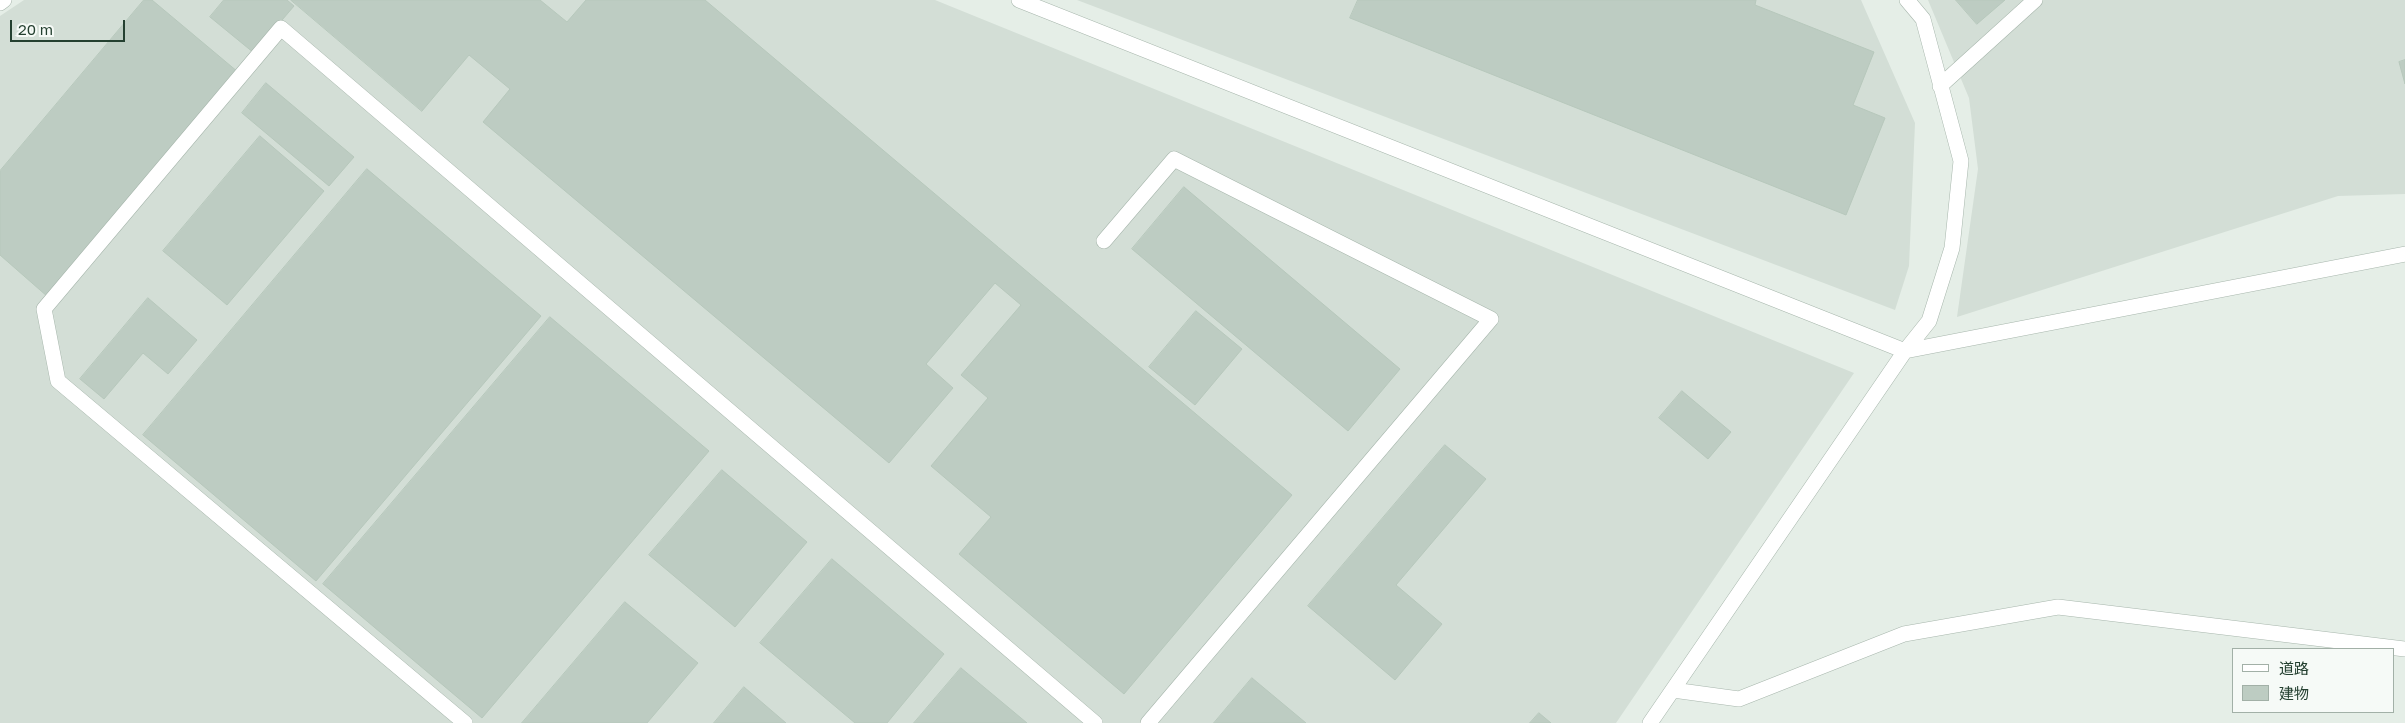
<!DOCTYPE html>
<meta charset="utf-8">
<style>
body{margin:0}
#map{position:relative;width:2405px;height:723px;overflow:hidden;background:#e5eee7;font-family:"Golos Text","Noto Sans JP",sans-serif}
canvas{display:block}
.legend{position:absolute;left:2232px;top:648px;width:162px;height:65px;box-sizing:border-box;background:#f6faf7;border:1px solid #a2b0a7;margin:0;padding:6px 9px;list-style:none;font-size:15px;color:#244030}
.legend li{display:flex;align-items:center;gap:10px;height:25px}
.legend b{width:25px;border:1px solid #a2b0a7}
.scale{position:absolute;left:10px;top:20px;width:115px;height:22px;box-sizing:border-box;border:2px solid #244030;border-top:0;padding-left:6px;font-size:15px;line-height:18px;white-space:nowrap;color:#244030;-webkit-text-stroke:4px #f6faf7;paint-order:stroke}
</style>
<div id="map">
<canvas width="2405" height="723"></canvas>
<ul class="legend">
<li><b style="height:6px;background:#fff"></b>道路</li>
<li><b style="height:14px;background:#bdccc2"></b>建物</li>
</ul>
<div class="scale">20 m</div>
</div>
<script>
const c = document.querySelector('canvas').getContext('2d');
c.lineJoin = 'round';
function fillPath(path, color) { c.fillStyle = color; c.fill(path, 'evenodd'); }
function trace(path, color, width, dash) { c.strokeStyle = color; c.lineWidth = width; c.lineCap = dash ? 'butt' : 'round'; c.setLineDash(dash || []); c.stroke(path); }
fillPath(new Path2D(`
 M24 0H935L1854 373 1616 723H0V16Z
 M1077 0H1861L1915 123 1909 266 1895 310Z
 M1928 0H2405V194L2338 196 1957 317 1978 169 1969 98Z`), '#d3ded6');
const building = new Path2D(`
 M144 0H152L238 72 48 297 0 255V171Z
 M224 0H287L294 6 254 53 210 17Z
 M291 0H540L567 22 586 0H705L1292 495 1124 694 959 554 991 517 931 466 988 398 961 375 1021 305 995 283 926 364 953 388 889 463 483 122 510 89 469 55 422 111Z
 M1358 0H1756L1755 5 1874 52 1853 105 1885 118 1846 215 1350 18Z
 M1956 0H2005L1977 24Z
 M2405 60V84L2399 62Z
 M266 83 354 157 329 186 242 113Z
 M260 136 324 191 227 305 163 251Z
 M367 169 541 316 316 581 143 435Z
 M1184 187 1400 369 1348 431 1132 249Z
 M148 298 197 340 168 374 143 353 104 399 80 379Z
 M1196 311 1242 349 1195 405 1149 367Z
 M550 317 709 451 482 718 323 584Z
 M1682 391 1731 432 1708 459 1659 418Z
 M1445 445 1486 479 1396 585 1442 624 1395 680 1308 606Z
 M722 470 807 542 735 627 649 555Z
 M832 559 944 654 887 723H855L760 643Z
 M625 602 698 663 647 723H522Z
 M961 668 1027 723H914Z
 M1252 678 1306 723H1214Z
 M744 687 786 723H714Z
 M1539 713 1551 723H1530Z`);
fillPath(building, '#bdccc2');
trace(building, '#b7c8bc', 1);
const minor = new Path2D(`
 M1019 0 1905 351 2405 254
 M0 3 4 0
 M1940 86 2035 0
 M1104 241 1174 159 1491 319 1148 723
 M1673 690 1739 699 1904 634 2058 607 2405 649
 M465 723 58 381 44 309 281 28 1095 723
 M1650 723 1905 351 1929 321 1952 248 1961 161 1923 19 1907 0`);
trace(minor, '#a7b6ac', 16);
trace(minor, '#fff', 15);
</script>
